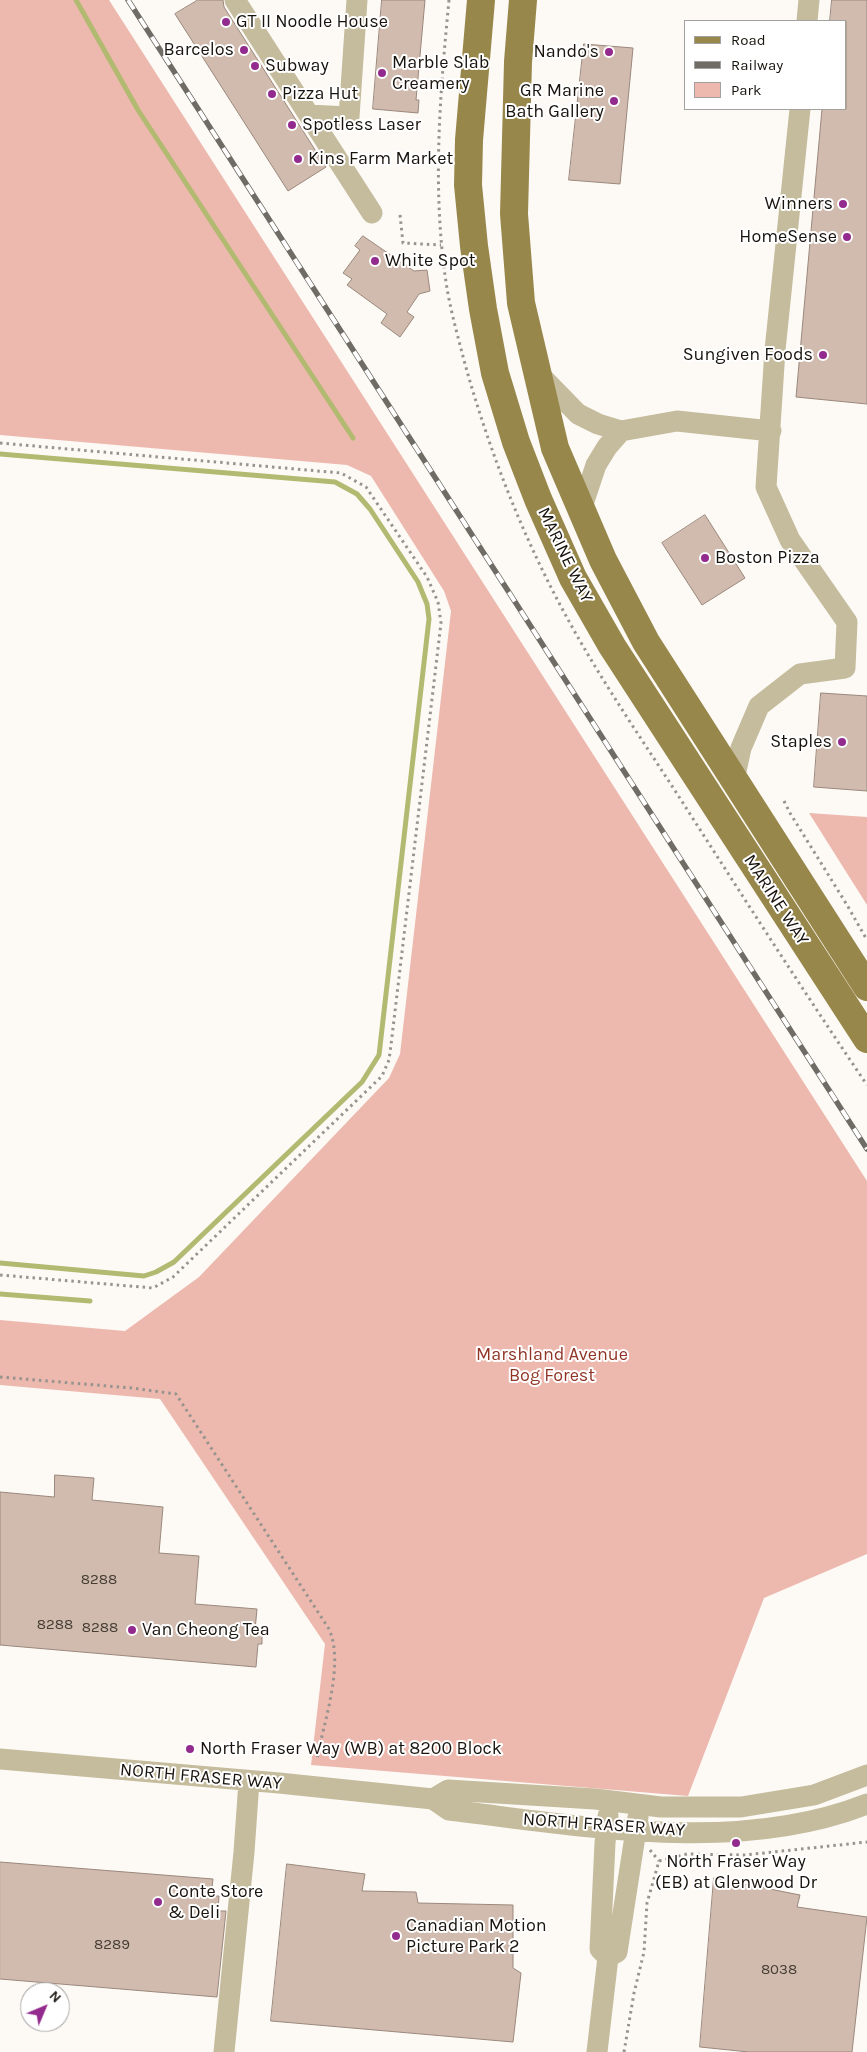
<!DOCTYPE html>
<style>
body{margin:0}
#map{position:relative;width:867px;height:2052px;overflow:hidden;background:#fdfaf6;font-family:Karla,sans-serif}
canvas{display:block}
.legend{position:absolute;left:684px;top:20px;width:162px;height:90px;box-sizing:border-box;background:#fff;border:1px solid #a3a19e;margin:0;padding:6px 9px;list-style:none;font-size:15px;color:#18130c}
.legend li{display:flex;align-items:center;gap:10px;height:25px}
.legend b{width:25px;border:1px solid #a3a19e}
.north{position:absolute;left:20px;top:1982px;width:50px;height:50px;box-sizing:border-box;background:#fff;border:1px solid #a3a19e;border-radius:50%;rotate:45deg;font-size:14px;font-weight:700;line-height:20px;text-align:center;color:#18130c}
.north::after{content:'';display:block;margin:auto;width:18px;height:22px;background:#932a8e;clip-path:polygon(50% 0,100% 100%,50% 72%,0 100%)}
</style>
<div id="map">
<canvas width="867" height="2052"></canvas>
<ul class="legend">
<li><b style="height:6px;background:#98874b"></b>Road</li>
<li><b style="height:6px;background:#6f6b65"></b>Railway</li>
<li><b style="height:14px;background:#edb9ae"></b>Park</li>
</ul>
<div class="north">N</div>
</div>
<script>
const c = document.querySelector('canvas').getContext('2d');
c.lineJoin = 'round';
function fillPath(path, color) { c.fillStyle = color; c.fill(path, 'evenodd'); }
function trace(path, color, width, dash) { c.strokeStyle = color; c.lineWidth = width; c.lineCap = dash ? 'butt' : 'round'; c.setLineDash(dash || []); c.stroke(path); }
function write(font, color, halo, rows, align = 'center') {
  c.font = font + ' Karla,sans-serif'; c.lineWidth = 4; c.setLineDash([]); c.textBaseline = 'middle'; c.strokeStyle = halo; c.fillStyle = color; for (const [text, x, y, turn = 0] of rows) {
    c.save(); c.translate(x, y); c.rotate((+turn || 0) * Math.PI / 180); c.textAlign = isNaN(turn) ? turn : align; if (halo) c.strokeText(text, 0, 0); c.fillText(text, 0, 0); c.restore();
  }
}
fillPath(new Path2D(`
 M0 0H109L867 1181V1554L764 1598 688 1796 311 1765 325 1644 160 1399 0 1385V1320L125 1331 199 1277 389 1078 400 1054 451 611 444 591 371 476 347 465 0 435Z
 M809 813 867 817V905Z`), '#edb9ae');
trace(new Path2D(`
 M76 0 138 110 353 438
 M0 454 335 482 357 494 370 509 418 582 427 604 429 619 379 1055 362 1082 174 1262 156 1272 144 1276 0 1263
 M0 1294 90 1301`), '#b2ba71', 5);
const building = new Path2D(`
 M198 0H223L224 7 326 167 288 191 175 14Z
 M382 0H425L416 100H419L418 113 373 109Z
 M832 0H867V404L796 397 822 109H846V21H830Z
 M584 44 633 48 620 184 569 180Z
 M363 236 414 271 427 270 430 291 419 294 407 312 414 317 400 337 381 323 387 314 347 285 352 279 343 273 360 250 355 246Z
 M705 515 745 578 702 605 662 543Z
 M821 693 867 696V791L814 787Z
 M55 1475 94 1478 92 1500 163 1507 159 1553 199 1556 195 1604 257 1609 255 1630 262 1631V1644H258L256 1667 0 1645V1492L54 1497Z
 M0 1862 213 1879 211 1896H219L218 1911H226L217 1997 0 1979Z
 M287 1864 365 1874 362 1891 416 1892 418 1903 513 1905V1968L521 1973 513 2042 271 2021Z
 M714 1878 800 1895 797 1907 867 1917 852 2052H749L700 2047Z`);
fillPath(building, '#d0bbae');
trace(building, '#9b887c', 1);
trace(new Path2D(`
 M449 0C440 94 432 188 446 282 450 309 458 337 465 364 489 450 522 535 565 614 600 679 643 741 683 803 743 897 804 992 867 1085
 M400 215 403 243 441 245
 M0 443 341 473 366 487 427 577 438 602 441 623 391 1045 389 1060 382 1076 173 1277 153 1288 0 1275
 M784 801 790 813 847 905 867 940
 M0 1377 132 1388 176 1394 329 1629C345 1665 323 1723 317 1760
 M650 1850 659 1861
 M624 2052 634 1993 644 1952 647 1903 659 1861 687 1854 745 1855 867 1842`), '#97938e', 3, [2.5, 4]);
trace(new Path2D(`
 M235 0 372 213
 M807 21 809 0
 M309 115 349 117 357 0
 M537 372 578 414 598 424 621 431 677 421 771 431
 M581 510 596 465 607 447 621 431
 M734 780 741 748 759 706 800 674 845 668 847 622 790 540 766 487 775 350 800 109
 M0 1759 279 1783 433 1799 449 1810C583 1826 738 1855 867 1804
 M433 1799 448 1790 595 1799 661 1807H741L814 1795 867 1775
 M608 1957 617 1952 638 1817
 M608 1957 600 1949 605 1843 608 1816
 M224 2052 244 1852 249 1781
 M597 2052 608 1957`), '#c5bc9d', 21);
trace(new Path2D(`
 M481 0 469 140 468 185 474 246 483 309 495 373 516 442 538 499 573 578 612 646 867 1039
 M523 0 518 62 514 214 521 303 555 448 603 560 646 642 867 987`), '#98874b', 28);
const rail = new Path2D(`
 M128 0 867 1149`);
trace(rail, '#6f6b65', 5.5);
trace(rail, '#fff', 4, [11]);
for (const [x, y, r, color] of [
 [226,22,5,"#932a8e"],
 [244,50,5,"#932a8e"],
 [609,52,5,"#932a8e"],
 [255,66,5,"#932a8e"],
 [382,73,5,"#932a8e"],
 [272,94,5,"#932a8e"],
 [614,101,5,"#932a8e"],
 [292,125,5,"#932a8e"],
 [298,159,5,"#932a8e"],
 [843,204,5,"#932a8e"],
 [847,237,5,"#932a8e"],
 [375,261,5,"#932a8e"],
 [823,355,5,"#932a8e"],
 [705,558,5,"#932a8e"],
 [842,742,5,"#932a8e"],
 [132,1630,5,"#932a8e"],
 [190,1749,5,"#932a8e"],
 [736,1843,5,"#932a8e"],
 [158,1902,5,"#932a8e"],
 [396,1936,5,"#932a8e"]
]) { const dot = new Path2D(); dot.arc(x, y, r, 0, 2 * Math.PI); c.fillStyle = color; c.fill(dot); trace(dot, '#fff', 2); }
write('15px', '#463d34', null, [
 ["8288",99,1580],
 ["8288",55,1625],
 ["8288",100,1628],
 ["8289",112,1945],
 ["8038",779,1970]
]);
write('18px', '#18130c', '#fff', [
 ["GT II Noodle House",236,22],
 ["Barcelos",234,50,"right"],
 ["Nando's",599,52,"right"],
 ["Marble Slab",392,63],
 ["Creamery",392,84],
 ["Subway",265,66],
 ["GR Marine",604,91,"right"],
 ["Bath Gallery",604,112,"right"],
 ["Pizza Hut",282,94],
 ["Spotless Laser",302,125],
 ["Kins Farm Market",308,159],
 ["Winners",833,204,"right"],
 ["HomeSense",837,237,"right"],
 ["White Spot",385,261],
 ["Sungiven Foods",813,355,"right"],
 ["Boston Pizza",715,558],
 ["Staples",832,742,"right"],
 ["Van Cheong Tea",142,1630],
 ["North Fraser Way (WB) at 8200 Block",200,1749],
 ["North Fraser Way",736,1862,"center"],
 ["(EB) at Glenwood Dr",736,1883,"center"],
 ["Conte Store",168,1892],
 ["& Deli",168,1913],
 ["Canadian Motion",406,1926],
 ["Picture Park 2",406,1947]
], 'left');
write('18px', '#18130c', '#fff', [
 ["MARINE WAY",565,555,64],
 ["MARINE WAY",776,900,57],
 ["NORTH FRASER WAY",201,1777,5],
 ["NORTH FRASER WAY",604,1825,4]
]);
write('18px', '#903526', '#fff', [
 ["Marshland Avenue",552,1355],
 ["Bog Forest",552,1376]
]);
</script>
